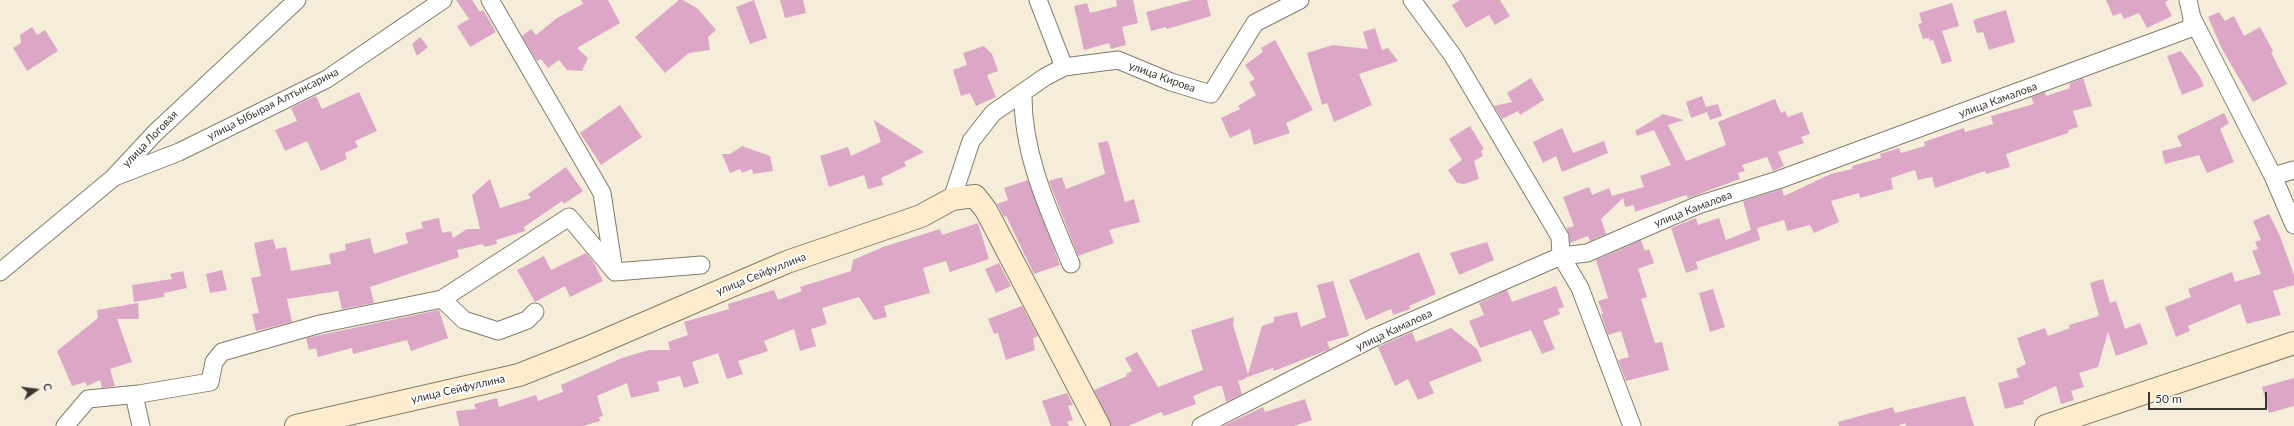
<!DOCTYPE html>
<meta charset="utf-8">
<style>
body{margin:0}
#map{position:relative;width:2294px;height:426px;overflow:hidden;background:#f5edd9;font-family:Lato,sans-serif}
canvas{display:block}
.north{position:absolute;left:16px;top:370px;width:40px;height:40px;-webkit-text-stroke:3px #fff;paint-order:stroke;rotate:76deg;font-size:11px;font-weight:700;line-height:16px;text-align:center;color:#3a372f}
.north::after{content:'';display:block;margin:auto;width:14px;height:18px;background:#3a372f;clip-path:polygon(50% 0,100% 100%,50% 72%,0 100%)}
.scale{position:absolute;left:2148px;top:392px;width:119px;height:18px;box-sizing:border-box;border:2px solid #3a372f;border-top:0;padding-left:5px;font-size:12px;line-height:14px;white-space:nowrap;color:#3a372f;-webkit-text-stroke:3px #fff;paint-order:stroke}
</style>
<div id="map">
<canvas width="2294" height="426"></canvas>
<div class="north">С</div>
<div class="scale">50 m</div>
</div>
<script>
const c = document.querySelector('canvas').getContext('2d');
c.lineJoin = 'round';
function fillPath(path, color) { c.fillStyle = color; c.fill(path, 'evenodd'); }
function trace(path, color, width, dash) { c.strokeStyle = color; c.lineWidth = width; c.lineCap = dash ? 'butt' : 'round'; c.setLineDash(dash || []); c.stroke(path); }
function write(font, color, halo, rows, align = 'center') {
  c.font = font + ' Lato,sans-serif'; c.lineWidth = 4; c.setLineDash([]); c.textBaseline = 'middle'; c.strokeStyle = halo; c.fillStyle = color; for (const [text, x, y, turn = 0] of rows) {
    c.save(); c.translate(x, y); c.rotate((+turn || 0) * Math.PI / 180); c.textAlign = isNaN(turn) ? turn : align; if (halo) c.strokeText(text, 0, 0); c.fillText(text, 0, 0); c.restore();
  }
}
fillPath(new Path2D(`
 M456 0H472L480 12 483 10 496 32 470 47 457 26 469 19Z
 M581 0H608L620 23 577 48 588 58 582 71 567 70 559 60 548 68 541 59 537 61 522 36 531 29 536 35 557 18 583 4Z
 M679 0H683L698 9 716 30 708 37 710 50 689 53 665 73 635 37Z
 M754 0 767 38 750 44 736 7Z
 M780 0H803L806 13 785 18Z
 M1116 0H1133L1138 23 1122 27 1126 45 1111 49 1109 43 1084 50 1074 6 1087 3 1090 13 1117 6Z
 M1192 0H1207L1211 16 1167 29 1166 27 1151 31 1146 12Z
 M1460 0H1500L1510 16 1495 25 1489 15 1466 28 1452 5Z
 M2106 0H2169L2165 2 2172 16 2147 28 2139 13 2124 19 2121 13 2113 16Z
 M1952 3 1959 26 1942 31 1952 61 1942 64 1933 40 1930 41 1929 38 1923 39 1918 24 1922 23 1919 13Z
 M2006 10 2015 42 1989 50 1983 32 1977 33 1973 20Z
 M2219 12 2225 21 2234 16 2244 36 2260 27 2273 51 2271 52 2287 84 2253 102 2222 49 2208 17Z
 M32 27 37 35 45 30 58 51 27 71 13 48 21 43 20 35Z
 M1375 28 1382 50 1388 48 1398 61 1359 74 1372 105 1334 122 1327 103 1322 105 1307 53 1333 45 1368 49 1363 32Z
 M420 37 428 47 417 56 412 44Z
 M1275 40 1313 110 1286 123 1290 133 1254 145 1250 129 1230 138 1221 118 1240 109 1238 106 1256 95 1249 82 1255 79 1245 65 1263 52 1261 48Z
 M984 46 992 54 998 71 987 75 996 97 976 106 970 93 961 96 953 70 967 65 963 53Z
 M2181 51 2200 77 2204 86 2182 95 2167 56Z
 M1531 78 1544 100 1520 115 1518 111 1502 119 1494 106 1512 102 1507 93Z
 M2083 78 2092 106 2073 111 2078 127 2069 130 2068 133 2006 154 2010 167 1986 174 1985 171 1935 188 1932 177 1918 180 1915 170 1891 178 1893 189 1860 198 1859 193 1831 201 1839 222 1814 233 1810 225 1787 231 1784 220 1757 228 1760 240 1696 262 1698 269 1686 273 1671 228 1696 218 1698 225 1719 218 1726 240 1751 230 1743 201 1782 189 1784 196 1831 174 1852 169V166L1881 158 1880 154 1899 148 1901 153 1925 146 1924 142 1964 128 1965 132 1993 124 1991 116 2034 104 2031 97 2045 92 2046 96 2070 88 2069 84Z
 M359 92 377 131 355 141 358 147 345 153 347 159 321 171 307 141 285 151 275 130 297 121 291 108 316 96 322 109Z
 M1702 96 1706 107 1718 104 1722 116 1710 120 1707 112 1691 118 1686 102Z
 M1775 99 1781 113 1785 111 1788 117 1802 112 1810 134 1801 137 1804 143 1778 152 1784 166 1773 171 1767 157 1742 165 1745 171 1738 173 1740 179 1688 198 1686 195 1635 212 1634 205 1625 207 1623 198 1601 219 1606 234 1590 241 1588 236 1570 243 1567 228 1574 226 1563 197 1589 187 1592 195 1609 188 1612 196 1644 187 1640 176 1671 165 1654 130 1637 136 1635 131 1663 114 1684 120 1668 125 1686 161 1726 145 1718 122Z
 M620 105 642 137 601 165 580 133Z
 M2224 113 2229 123 2220 129 2234 162 2207 173 2199 155 2165 164 2162 151 2182 146 2177 136Z
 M874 120 924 152 904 162 906 166 881 178 883 185 868 189 864 175 829 187 820 156 848 147 851 156 881 142Z
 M1470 126 1484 149 1481 151 1483 156 1474 161 1479 179 1464 184 1457 183 1448 170 1462 160 1449 139Z
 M1562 128 1573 153 1604 141 1608 153 1562 172 1556 156 1543 163 1533 142Z
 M1108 141 1125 202 1134 199 1140 222 1109 230 1114 243 1078 256 1049 181 1062 177 1066 189 1105 174 1098 143Z
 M742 146 770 156 773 171 753 174 752 169 742 173 740 169 730 173 722 154H730Z
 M566 167 583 191 564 204 562 201 524 227 525 231 496 240 497 244 484 247 483 244 457 250 459 257 370 287 374 303 342 309 338 291 287 299 292 322 256 331 252 314 259 313 251 278 261 276 254 243 273 239 276 249 286 247 291 271 331 264 329 254 346 250 345 244 370 238 374 254 408 243 405 233 423 228 421 222 439 218 442 233 451 231 453 238 467 229H480L472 195 490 179 500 208 531 198 528 194Z
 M1028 180 1060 265 1034 274 1006 216 1004 217 997 204 1008 200 1004 188Z
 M2269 214 2280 236 2294 275V285L2273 291 2281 315 2247 324 2240 304 2188 326 2190 331 2176 337 2165 307 2191 297 2188 289 2232 272 2235 282 2261 274 2252 251 2258 249 2255 242 2261 240 2253 221Z
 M978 223 989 259 950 272 946 261 923 268 930 293 884 306 887 317 874 320 859 297 822 308 827 324 811 329 816 346 800 351 794 329 764 341 768 351 738 361 743 374 727 379 718 353 692 362 699 383 684 388 680 376 657 382 660 391 631 398 627 383 597 396 603 416 599 417 600 421 583 426H459L456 411 476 409 474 404 497 398 499 407 536 395 538 401 563 392 561 385 622 358 649 350H670L668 342 688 335 684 322 729 309 728 304 774 290 778 300 802 291 800 287 851 271 853 260 883 247 940 229 942 235Z
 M1641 240 1645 251 1649 249 1654 263 1638 269 1647 297 1641 299 1655 343 1662 342 1669 370 1626 381 1618 360 1629 357 1621 331 1608 335 1601 314H1603L1598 301 1608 298 1596 260Z
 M1487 242 1494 260 1459 275 1450 253Z
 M1419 252 1436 294 1409 306 1410 309 1393 315 1391 309 1366 320 1349 280Z
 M586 253 594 263 603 281 570 297 565 286 535 302 517 270 544 256 551 270Z
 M999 263 1011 286 996 293 985 269Z
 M222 270 227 290 210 293 206 274Z
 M183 271 187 288 164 293V297L134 302 132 285 172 279 170 274Z
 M2103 279 2110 303 2116 301 2125 329 2140 323 2148 344 2116 356 2108 332 2098 367 2079 373 2084 387 2071 391 2074 400 2061 404 2056 386 2023 401 2024 404 2005 409 1998 383 2019 377 2016 369 2026 364 2017 338 2045 328 2048 336 2070 328 2069 325 2099 316 2090 283Z
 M1333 281 1349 336 1327 342 1330 349 1274 371 1273 368 1245 378V379L1238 381 1242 394 1226 402 1222 386H1218L1193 396 1196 404 1164 416 1161 412 1128 426H1111L1094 390 1127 376 1126 374 1132 371 1125 358 1137 352 1158 387 1203 370 1191 330 1234 317 1233 325 1248 374 1262 326 1274 322V317L1297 312 1301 327 1326 317 1317 285Z
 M1556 286 1564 307 1558 309 1560 314 1543 321 1555 349 1542 354 1531 330 1480 348 1469 321 1484 315 1479 303 1507 290 1512 302Z
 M1713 289 1725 327 1710 332 1699 293Z
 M138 303 139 319H117L132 362 110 369 115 386 102 388 100 380 87 386 85 382 72 386 57 351 98 318 97 310Z
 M1022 306 1038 336 1033 338 1035 350 1006 360 998 333 994 334 988 319Z
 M439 310 448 338 411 351 407 340 353 354 352 348 318 357 316 348 309 350 306 338Z
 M1451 328 1477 349 1482 361 1429 382 1434 393 1418 400 1408 379 1395 386 1378 347 1412 332 1416 342Z
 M2294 378V406L2269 413 2262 387Z
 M1067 393 1073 405 1068 406 1073 420 1067 422 1069 426H1051L1042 401Z
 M1965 396 1974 426H1906L1905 423 1898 426H1839L1838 422 1893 407 1895 413Z
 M1305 399 1312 420 1294 426H1223L1263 407 1265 412Z`), '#dca7c7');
const street = new Path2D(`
 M490 0 602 193 614 271
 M1038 0 1064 67
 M1412 0 1453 56 1560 237 1561 256 1580 288 1632 426
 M2188 0 2192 18 2273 176 2294 225
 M1023 93C1022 153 1048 209 1071 264
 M117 176 179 152 327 79 443 0
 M2273 176 2294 170
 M952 199 971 141 993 113 1045 77 1064 67 1118 60 1171 82 1211 94 1255 23 1300 0
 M0 272 113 178 155 133 297 0
 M442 299 464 320 498 331 527 320 535 312
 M134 395 141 426
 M65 426 88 399 139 394 210 382 214 362 222 352 320 324 442 299 569 217 615 272 701 265
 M1201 426 1375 337 1561 256 1587 253 1698 205 1778 180 2191 28 2192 18`);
const secondary = new Path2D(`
 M296 426 519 375 587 348 787 262 921 216 952 199 975 196 986 210 1099 426
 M2046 426 2294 343`);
trace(street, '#837c6a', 19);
trace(secondary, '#837c6a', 24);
trace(street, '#fff', 17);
trace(secondary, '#ffeccc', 22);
write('11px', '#3a372f', '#fff', [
 ["улица Кирова",1162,77,20],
 ["улица Камалова",1998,100,-20],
 ["улица Ыбырая Алтынсарина",273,104,-27],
 ["улица Логовая",150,139,-46],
 ["улица Камалова",1693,209,-21],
 ["улица Сейфуллина",761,274,-22],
 ["улица Камалова",1394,330,-25],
 ["улица Сейфуллина",458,389,-13]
]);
</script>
